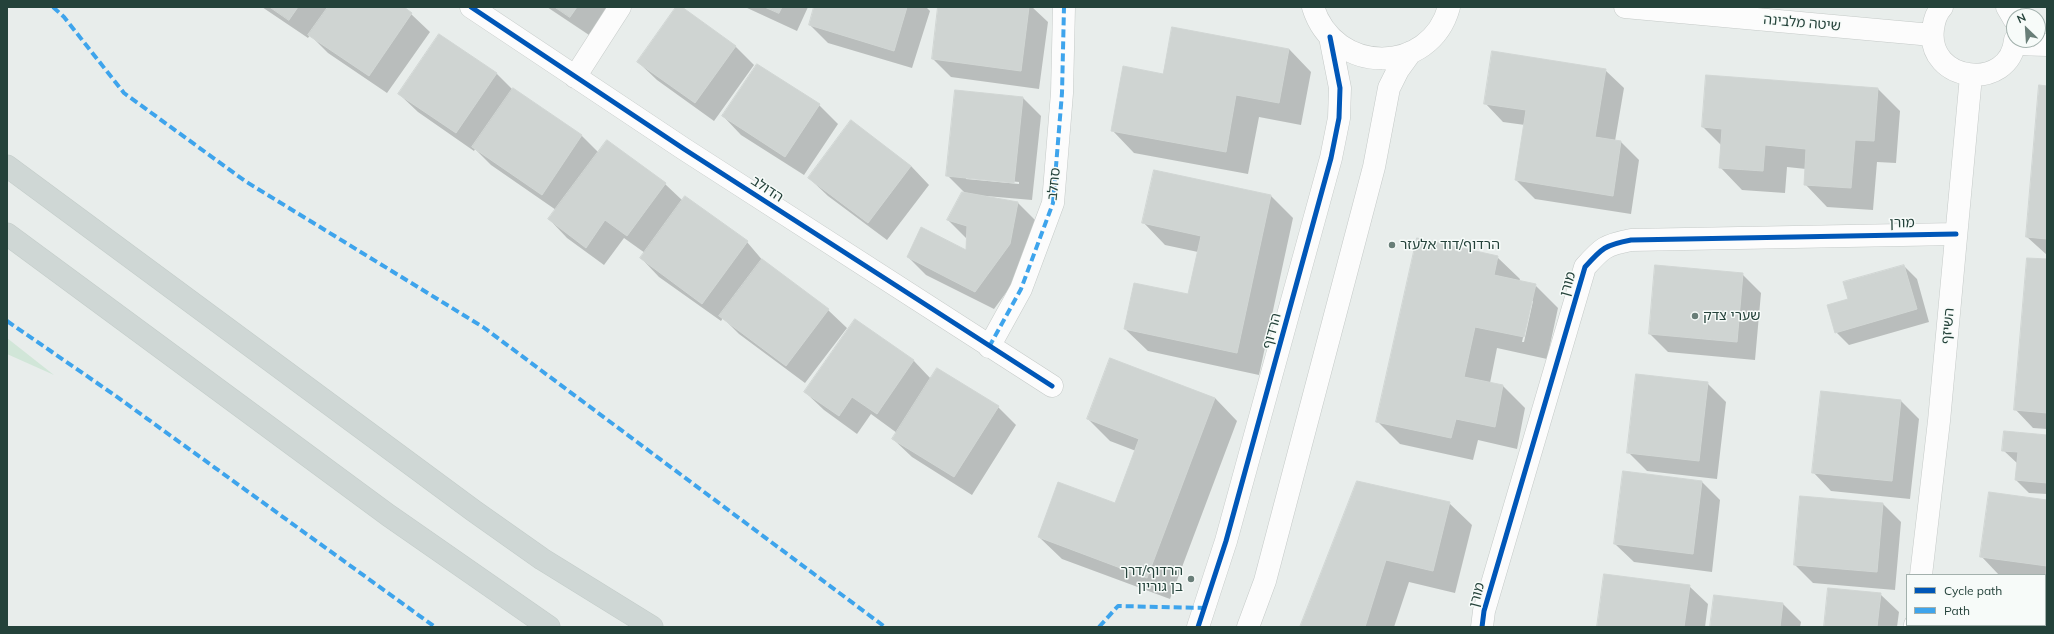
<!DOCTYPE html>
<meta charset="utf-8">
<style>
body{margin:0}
#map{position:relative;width:2054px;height:634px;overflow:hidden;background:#e8edeb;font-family:Mulish,sans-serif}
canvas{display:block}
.frame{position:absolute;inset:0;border:8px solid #24423a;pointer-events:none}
.legend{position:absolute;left:1906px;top:574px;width:140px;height:52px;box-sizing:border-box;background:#f7fbf9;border:1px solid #a3b1ad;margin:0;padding:5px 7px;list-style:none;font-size:12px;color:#24423a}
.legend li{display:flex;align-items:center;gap:8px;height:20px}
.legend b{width:20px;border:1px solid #a3b1ad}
.north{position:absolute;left:2006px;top:8px;width:40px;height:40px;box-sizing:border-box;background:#f7fbf9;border:1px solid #a3b1ad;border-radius:50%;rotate:335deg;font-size:11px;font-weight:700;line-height:16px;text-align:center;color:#24423a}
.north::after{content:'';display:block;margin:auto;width:14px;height:18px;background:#697e78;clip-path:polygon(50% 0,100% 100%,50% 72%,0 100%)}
</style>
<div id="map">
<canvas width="2054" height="634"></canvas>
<div class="frame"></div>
<ul class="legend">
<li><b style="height:5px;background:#0057b8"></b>Cycle path</li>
<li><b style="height:5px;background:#3ea4ec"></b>Path</li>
</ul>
<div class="north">N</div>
</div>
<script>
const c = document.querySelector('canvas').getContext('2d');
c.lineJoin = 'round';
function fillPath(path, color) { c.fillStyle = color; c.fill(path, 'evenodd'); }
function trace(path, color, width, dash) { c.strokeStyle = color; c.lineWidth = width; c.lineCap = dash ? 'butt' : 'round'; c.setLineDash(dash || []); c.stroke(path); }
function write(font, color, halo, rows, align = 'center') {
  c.font = font + ' Mulish,"Noto Sans Hebrew",sans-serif'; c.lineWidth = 3; c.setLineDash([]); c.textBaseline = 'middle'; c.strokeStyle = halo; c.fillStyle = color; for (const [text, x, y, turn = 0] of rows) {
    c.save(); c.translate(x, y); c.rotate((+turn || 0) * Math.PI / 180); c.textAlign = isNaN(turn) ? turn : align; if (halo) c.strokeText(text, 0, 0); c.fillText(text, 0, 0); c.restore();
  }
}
fillPath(new Path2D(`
 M7 338 54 375 7 354Z`), '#d1e6d8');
fillPath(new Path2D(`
 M262 7H402L411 14 430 32 387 93 328 53 310 35 308 38Z
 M547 7H608L589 35Z
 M677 7H680L736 47 754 65 714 121 657 80 638 62Z
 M745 7H808L797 31Z
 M815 7H926L930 11 912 68 828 43 810 25Z
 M939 7H1032L1048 22 1039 89 951 77 933 59Z
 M1289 49 1311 72 1301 125 1259 117 1248 174 1134 153 1112 130 1163 75Z
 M757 65 819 105 838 124 804 175 741 135 723 116Z
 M1605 70 1624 88 1615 141 1621 142 1639 160 1631 214 1535 199 1516 180 1525 125 1503 122 1485 103Z
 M496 73 513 90 582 136 599 153 665 184 683 201 747 242 764 262 828 310 847 328 805 383 739 334 723 318 721 321 659 277 641 258 645 253 624 238 604 265 567 238 549 219 556 210 491 165 475 149 474 151 418 112 399 94Z
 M2047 87V255L2027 237Z
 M1878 89 1900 111 1896 163 1877 162 1873 210 1827 207 1805 184 1806 169 1787 167 1785 193 1742 190 1720 167 1721 145 1703 127Z
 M1023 98 1041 116 1032 200 986 196V197L1018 203 1036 221 1028 263 994 309 926 275 908 257 966 251 967 239 948 220 966 194 947 175ZM966 177 1019 182V184L966 179Z
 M911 166 929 185 887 240 828 196 809 178Z
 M1271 196 1293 218 1259 375 1148 351 1125 329 1189 295 1198 252 1165 245 1143 222Z
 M1497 257 1520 279 1519 282 1535 285 1558 308 1547 359 1497 348 1490 383 1503 386 1525 408 1517 449 1478 440 1473 460 1400 444 1378 422ZM1531 301H1533L1524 342H1522Z
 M2047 260V429L2033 428 2015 409Z
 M1904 266 1917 279 1929 322 1849 345 1836 332 1849 300Z
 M1742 274 1761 293 1755 360 1668 352 1650 334Z
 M855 321 914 361 931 379 998 407 1016 425 972 495 912 457 893 439 897 433 871 414 857 434 824 410 805 392Z
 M1110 360 1215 398 1237 421 1170 599 1062 559 1039 537 1116 504 1136 451 1110 441 1088 419Z
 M1707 383 1726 402 1717 479 1647 471 1628 452Z
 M1901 401 1919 419 1910 499 1831 491 1813 472Z
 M2047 436V494L2029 493 2016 480 2018 464 2003 450Z
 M1624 472 1702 482 1720 500 1712 572 1634 562 1615 544Z
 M1801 497 1883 504 1901 522 1895 590 1813 583 1795 565Z
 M2047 501V581H2045V575H1999L1981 556Z
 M1449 503 1472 525 1455 593 1409 582 1394 627H1301Z
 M1689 586 1708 604 1705 627H1598Z
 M1880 594 1899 612 1897 627H1825Z
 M1783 604 1801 622 1800 627H1711Z`), '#0003');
const building = new Path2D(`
 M270 7H298L289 20Z
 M328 7H404L412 13 369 76 308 35Z
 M555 7H577L570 17Z
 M676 7H682L736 46 695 103 637 62Z
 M765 7H782L779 13Z
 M814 7H907L894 51 809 25Z
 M938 7H1029L1021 71 932 59Z
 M1172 27 1289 49 1279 103 1236 95 1226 152 1111 131 1123 66 1163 74Z
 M439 34 497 73 456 133 398 94Z
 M1492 51 1606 69 1595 137 1621 141 1613 196 1515 180 1526 110 1484 104Z
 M757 64 820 104 785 157 722 116Z
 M1706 75 1878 88 1874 141 1855 140 1851 188 1804 185 1806 149 1765 145 1763 171 1719 168 1722 129 1702 127Z
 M2039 85 2047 86V239L2026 237Z
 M513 88 582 135 542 195 472 147Z
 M955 90 1023 97 1014 183 946 176Z
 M851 120 911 166 868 223 808 178Z
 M607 140 666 183 627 236 605 220 586 248 548 219Z
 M1154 170 1271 195 1237 353 1124 329 1134 283 1188 294 1201 236 1142 223Z
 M962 192 1018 202 1010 244 975 292 907 257 921 227 966 250 967 226 947 220Z
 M685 196 748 241 702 304 640 258Z
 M1417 238 1498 256 1494 275 1536 284 1524 337 1475 327 1464 377 1503 385 1495 427 1456 419 1451 438 1376 422Z
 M2027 258 2047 259V413L2014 410Z
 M762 259 829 309 786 366 719 316Z
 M1655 265 1743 273 1737 342 1649 334Z
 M1904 265 1917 309 1835 333 1827 305 1848 299 1843 282Z
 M855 319 914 360 877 414 852 397 839 416 804 392Z
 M1110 358 1215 398 1147 578 1038 537 1058 482 1115 503 1139 439 1087 419Z
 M937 368 999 406 954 477 892 439Z
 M1636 374 1708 382 1699 461 1627 453Z
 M1821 391 1901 400 1892 481 1812 473Z
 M2004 431 2047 435V483L2015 480 2018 452 2002 451Z
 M1623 471 1702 481 1693 554 1614 544Z
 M1357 481 1450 502 1433 571 1386 560 1365 627H1300Z
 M1989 492 2047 500V566L1980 557Z
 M1800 496 1883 503 1877 572 1794 565Z
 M1604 574 1690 585 1684 627H1597Z
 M1828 588 1881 593 1877 627H1824Z
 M2045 592 2047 593V627H1972L1973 625H2045Z
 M1714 595 1783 603 1780 627H1710Z`);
fillPath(building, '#cfd4d2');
trace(building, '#d1d6d4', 1);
const minor = new Path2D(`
 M471 7 684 149 1052 386
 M1313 7C1334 75 1430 76 1449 7
 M1625 7 1932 35
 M1942 7C1936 13 1934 21 1933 29 1926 83 2010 92 2015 40
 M2007 7 2014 19
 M2015 44 2047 45
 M575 77 620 7
 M989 347 1021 289 1053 203 1062 93 1064 7
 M1921 575 1939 421 1971 76
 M1198 627 1226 541 1331 158 1339 118 1340 88 1330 37
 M1248 627 1265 581 1374 167 1389 88 1398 70 1411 52
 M1482 627 1484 611 1585 267C1602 248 1605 245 1631 240L1956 234
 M1915 627V625`);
const major = new Path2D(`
 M7 166 474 511 542 559 652 627
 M7 234 388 515 549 627`);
trace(minor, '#c5cac8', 23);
trace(major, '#c3ccc9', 23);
trace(minor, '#fcfcfc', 22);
trace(major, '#cfd7d5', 22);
trace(new Path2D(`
 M53 7 64 17 124 93 245 181 483 327 885 627
 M7 321 113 394 435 627
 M989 347 1021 289 1053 203 1062 93 1064 7
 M1099 627 1118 606 1206 608`), '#3ea4ec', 4, [8, 4]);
trace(new Path2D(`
 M471 7 684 149 1052 386
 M1198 627 1226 541 1331 158 1339 118 1340 88 1330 37
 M1482 627 1484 611 1585 267C1602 248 1605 245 1631 240L1956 234`), '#0057b8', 5);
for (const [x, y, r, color] of [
 [1392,245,4,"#697e78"],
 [1695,316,4,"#697e78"],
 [1191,579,4,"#697e78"]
]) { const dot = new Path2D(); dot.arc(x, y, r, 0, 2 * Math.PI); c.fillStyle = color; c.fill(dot); trace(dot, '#f7fbf9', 1.5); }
write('14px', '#24423a', '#f7fbf9', [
 ["שיטה מלבינה",1802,23,5],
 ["סחלב",1054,184,-84],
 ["הדולב",767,189,33],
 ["מורן",1902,223,-1],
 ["מורן",1568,284,-74],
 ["השיזף",1948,326,-85],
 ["הרדוף",1272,331,-75],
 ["מורן",1477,595,-75]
]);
write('14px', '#24423a', '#f7fbf9', [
 ["הרדוף/דוד אלעזר",1400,245],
 ["שערי צדק",1703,316],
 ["הרדוף/דרך",1183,571,"right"],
 ["בן גוריון",1183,587,"right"]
], 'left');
</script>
